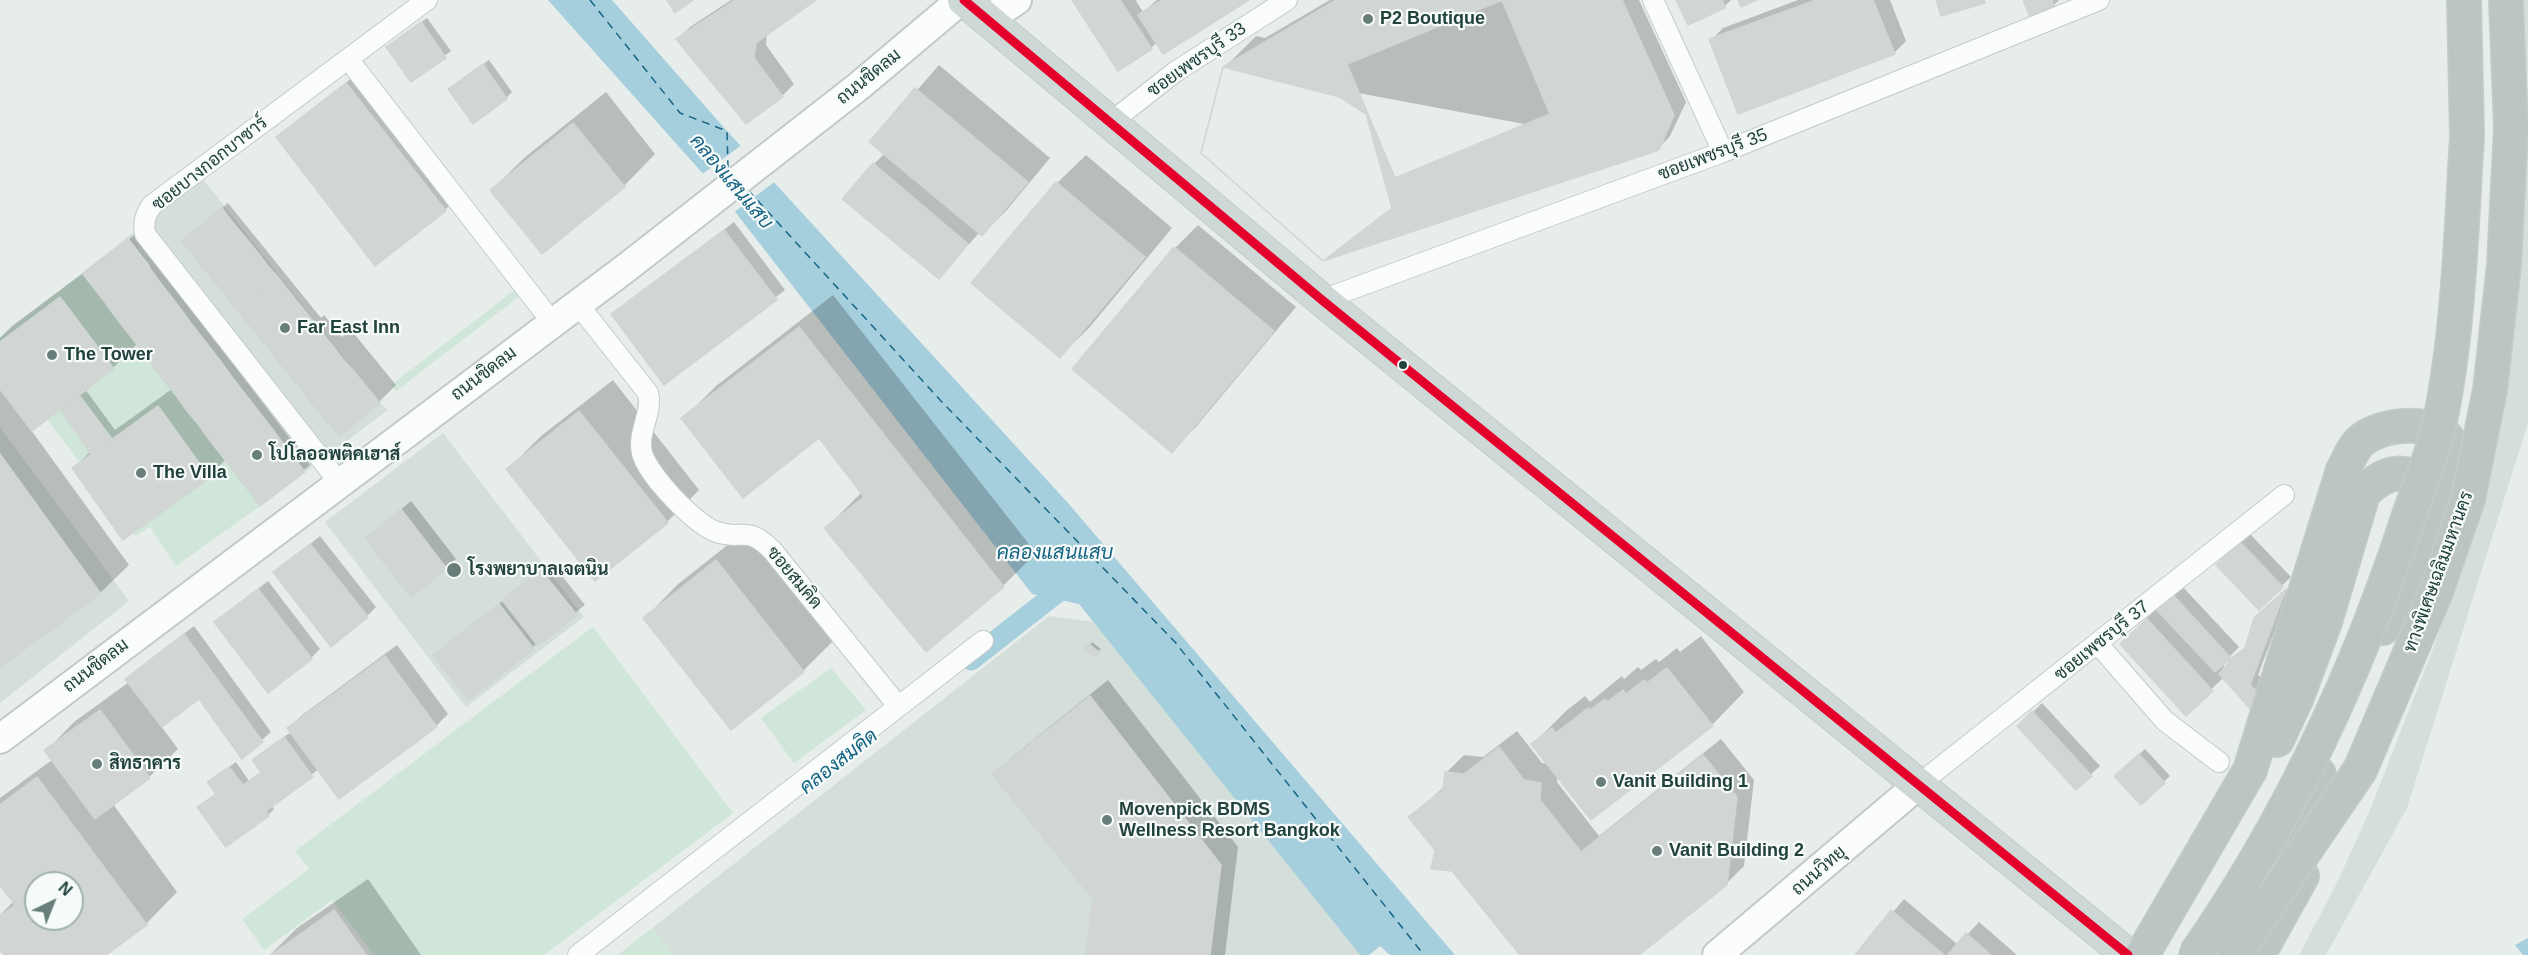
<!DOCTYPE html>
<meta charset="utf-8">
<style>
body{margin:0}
#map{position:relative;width:2528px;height:955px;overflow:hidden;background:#e7edea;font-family:Arial,sans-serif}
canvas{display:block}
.north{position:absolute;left:24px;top:871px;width:60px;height:60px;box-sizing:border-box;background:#f6fbf9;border:2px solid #a1b1ae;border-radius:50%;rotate:43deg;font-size:16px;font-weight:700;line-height:24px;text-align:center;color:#22423d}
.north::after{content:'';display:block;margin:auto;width:21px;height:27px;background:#677e7a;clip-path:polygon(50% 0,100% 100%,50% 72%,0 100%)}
</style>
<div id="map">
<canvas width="2528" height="955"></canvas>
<div class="north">N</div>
</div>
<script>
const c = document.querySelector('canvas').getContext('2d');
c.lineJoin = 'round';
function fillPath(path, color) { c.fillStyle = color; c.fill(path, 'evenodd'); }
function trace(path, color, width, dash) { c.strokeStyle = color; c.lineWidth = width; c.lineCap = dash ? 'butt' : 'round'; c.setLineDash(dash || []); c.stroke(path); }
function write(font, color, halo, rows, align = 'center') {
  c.font = font + ' Arial,Sarabun,sans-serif'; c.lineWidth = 4.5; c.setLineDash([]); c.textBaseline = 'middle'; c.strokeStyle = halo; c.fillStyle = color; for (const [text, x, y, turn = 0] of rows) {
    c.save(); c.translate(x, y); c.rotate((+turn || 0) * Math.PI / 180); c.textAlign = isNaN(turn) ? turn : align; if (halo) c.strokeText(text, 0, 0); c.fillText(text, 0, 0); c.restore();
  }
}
fillPath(new Path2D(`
 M2523 0H2528V423L2407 808 2326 955H2299L2336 885 2370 810 2438 636 2502 409 2521 250 2528 83Z
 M202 178 380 403 388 410 260 506 82 273Z
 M0 427 129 601 0 703Z
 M443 433 584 617 466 707 325 522Z
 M1049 616 1094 622 1360 955H618Z`), '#d4dedb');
fillPath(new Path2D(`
 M82 273 260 506 176 566 150 527 135 536 0 357V337Z
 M516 289 521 295 396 391 391 385Z
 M593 627 733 813 544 955H374L332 900 264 950 242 919 309 869 295 851Z
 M831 668 866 710 794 763 761 718Z
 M652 928 674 955H618Z`), '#cfe6d9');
fillPath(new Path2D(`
 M548 0H612L727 131 1068 503 1455 955H1390L1380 946 1369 955H1360L1079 604 1032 594 722 195Z
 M2528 938V955H2523L2515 945Z`), '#a6cfdd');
fillPath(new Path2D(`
 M743 144 777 180 733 213 701 175Z`), '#e7edea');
fillPath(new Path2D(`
 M731 0H813L767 33 766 45 794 84 782 96 678 39 690 27Z
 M1074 0H1137L1136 1 1143 12 1157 0H1246L1157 42 1151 48Z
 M1330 0H1639L1686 102 1670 136 1658 149 1224 68 1256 36 1265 38Z
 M1678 0H1731L1724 7Z
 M1798 0H1890L1906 41 1894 53 1711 40 1723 28Z
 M2024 0H2059L2054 5 2031 15Z
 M427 18 451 51 412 80 394 42Z
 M489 60 512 92 506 98 450 89Z
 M939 65 1050 158 1006 211 982 234 980 232 939 277 874 164 885 153 872 142Z
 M359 72 457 198 445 210 278 137Z
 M606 92 655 154 624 186 492 190 524 158Z
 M1086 155 1172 228 1089 328 1060 356 1057 183Z
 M228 203 321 318 324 315 342 337 351 330 396 385 379 402 189 235Z
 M734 222 785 290 665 383 613 315Z
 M1198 225 1296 307 1195 428 1171 451 1175 248Z
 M138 232 154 261 165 276 169 273 188 298 185 301 310 465 260 504 226 459 209 476 123 537 74 468 91 451 67 405 31 430 129 565 100 593 0 664V338L12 326 126 241 147 268 150 266 129 239ZM138 343 172 389 115 430 85 389 113 368Z
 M833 295 1036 553 1003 586 926 649 826 528 862 492 819 436 683 419 716 386Z
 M613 380 699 490 667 522 508 469 541 436Z
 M411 501 456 559 411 595 367 538Z
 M749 528 836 638 803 671 732 727 645 618 677 585Z
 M2250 534 2291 577 2259 607 2218 565Z
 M320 536 376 607 367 616 275 573Z
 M551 562 585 605 469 698 435 655Z
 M268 581 320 649 311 658 216 622Z
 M2181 585 2239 647 2222 664 2226 668 2247 646 2265 609 2292 585 2258 675 2266 681 2262 701 2224 677 2186 714 2139 626Z
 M194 626 271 732 242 757 200 697 161 726 178 749 149 777 113 804 177 892 146 924 103 955H6L0 949V915L14 901 0 882V798L52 760 46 751 74 722 129 682 136 670ZM36 883H72V919H36Z
 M1701 636 1744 692 1712 725 1558 775 1557 782 1599 836 1721 739 1754 780 1744 866 1726 884 1637 955H1522L1410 817 1445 786 1446 773 1464 755 1483 757 1517 731 1542 763 1549 764 1533 744 1566 711 1585 696 1590 702 1622 676 1624 679 1638 667 1641 670 1656 659 1659 662 1677 648 1680 652Z
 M1092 642 1101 649 1095 655 1087 649Z
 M397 645 448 714 436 726 319 769 271 805 274 809 268 815 226 845 199 807 217 793 215 777 236 762 249 781 263 771 254 760 260 754 291 732 289 728 301 716Z
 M1108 680 1238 847 1225 955H1086L1094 899 994 775 1012 757Z
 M2042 703 2100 766 2076 788 2019 726Z
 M2145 749 2170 776 2141 803 2122 770Z
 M368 879 421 955H270L297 928Z
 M1904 899 1958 945 1979 922 2017 955H1857Z`), '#0003');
trace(new Path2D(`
 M971 660 1072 581`), '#a6cfdd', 21);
trace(new Path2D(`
 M590 0 680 113 727 131 728 168 730 171
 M748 190 941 401 1175 642 1424 955`), '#176483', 1.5, [8, 6]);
const building = new Path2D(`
 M667 0H693L675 13Z
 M735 0H816L756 43 754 58 783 97 746 124 676 39Z
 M1072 0H1120L1152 49 1118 71Z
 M1162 0H1249L1163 54 1138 15Z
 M1336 0H1622L1674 115 1659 150 1323 261 1201 153 1223 67Z
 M1502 0 1550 114 1395 178 1347 64Z
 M1676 0H1722L1725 8 1688 25Z
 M1738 0H1757L1741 7Z
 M1816 0H1873L1895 54 1738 114 1709 39Z
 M1936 0H1984L1985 3 1941 16Z
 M2023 0H2052L2054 7 2030 17Z
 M421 22 446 58 411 82 386 47Z
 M483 64 507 99 473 124 448 89Z
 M1223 67 1340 97 1366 114 1392 208 1323 261 1201 153Z
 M346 83 446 211 375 266 276 137Z
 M915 88 1028 182 982 236 869 142Z
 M573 123 625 187 542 254 490 190Z
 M873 163 968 244 939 279 842 199Z
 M1056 182 1145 257 1060 358 971 283Z
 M222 208 231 220 191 252 181 241Z
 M231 220 240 231 200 264 191 252Z
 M724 230 777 300 664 385 611 314Z
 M240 231 250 243 209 275 200 264Z
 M128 240 149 267 104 301 83 274Z
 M250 243 259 254 219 287 209 275Z
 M1174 247 1274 331 1172 453 1072 369Z
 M259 254 268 266 228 298 219 287Z
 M268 266 278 277 237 310 228 298Z
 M149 267 159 281 114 315 104 301Z
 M278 277 296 300 256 333 237 310Z
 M159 281 180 308 135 342 114 315Z
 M60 297 114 369 32 431 0 389V342Z
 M296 300 315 323 274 355 256 333Z
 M180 308 190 322 145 356 135 342Z
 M190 322 201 336 156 370 145 356Z
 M315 323 324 335 283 367 274 355Z
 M799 327 1004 587 926 652 824 528 864 497 819 438 743 498 681 418Z
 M324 335 333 346 293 379 283 367Z
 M201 336 211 349 166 383 156 370Z
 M333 346 342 358 302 390 293 379Z
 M211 349 222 363 177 397 166 383Z
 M342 358 352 369 311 402 302 390Z
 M222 363 232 377 187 411 177 397Z
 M352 369 361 380 320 413 311 402Z
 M232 377 242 390 198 424 187 411Z
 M361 380 380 403 339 436 320 413Z
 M242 390 253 404 208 438 198 424Z
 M79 395 112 439 91 454 60 409Z
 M253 404 263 417 218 451 208 438Z
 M158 406 210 478 123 540 72 468Z
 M579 411 668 523 595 581 506 469Z
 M263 417 274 431 229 465 218 451Z
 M274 431 284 445 239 479 229 465Z
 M284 445 294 458 250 492 239 479Z
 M0 454 101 594 0 667Z
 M294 458 305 472 260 506 250 492Z
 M401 509 447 569 411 597 365 538Z
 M2240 542 2283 587 2259 610 2216 565Z
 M310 544 368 617 331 647 273 572Z
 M716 560 804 672 731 730 643 618Z
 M541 570 577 615 538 646 502 600Z
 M258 589 312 659 268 693 214 622Z
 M2286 589 2250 685 2257 691 2253 712 2219 674 2234 656 2245 648 2254 618Z
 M2171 593 2231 658 2215 672 2155 608Z
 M499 604 534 649 468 700 433 655Z
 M2147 619 2213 691 2186 716 2120 644Z
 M184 634 263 742 242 759 199 699 162 727 125 679Z
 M1089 644 1099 652 1095 657 1084 649Z
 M385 656 437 727 339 799 287 728Z
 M1667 668 1713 726 1591 820 1531 744 1552 728 1556 733 1588 708 1590 710 1605 699 1607 702 1623 690 1626 694 1644 680 1647 683Z
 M1090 696 1221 865 1210 955H1085L1093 899 992 774Z
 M100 710 150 778 95 819 44 750Z
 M2032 711 2092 776 2076 790 2017 726Z
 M284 737 313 777 266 811 269 816 226 847 197 807 216 794 207 782 229 767 243 785 261 772 252 760Z
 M1499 747 1524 780 1541 783 1540 800 1581 852 1703 755 1737 797 1727 885 1639 955H1520L1452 871 1431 869 1435 850 1408 817 1443 790 1445 772 1464 774Z
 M2139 754 2165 783 2141 805 2114 776Z
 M37 777 147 925 106 955H4L0 950V916L15 905 0 885V805ZM36 883H72V919H36Z
 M334 910 366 955H271Z
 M1891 910 1944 955H1855Z
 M1966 933 1991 955H1948Z`);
fillPath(building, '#d1d6d5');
trace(building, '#cfd6d3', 1.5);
const street = new Path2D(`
 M1653 0 1723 152
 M355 68 552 322
 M1110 123 1175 72 1287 0
 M1322 300 1723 152 2099 0
 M577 303 648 393C653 413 637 432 642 453 648 475 695 525 717 532 743 541 745 524 772 550L898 706
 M339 482 145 234C143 222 145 215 152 205L427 0
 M2098 644 2165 721 2219 762
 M1918 785 2284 495
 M578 955 983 641`);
const secondary = new Path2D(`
 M987 20 1017 0
 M0 739 626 268 859 86 961 0
 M1717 955 1918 785`);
const primary = new Path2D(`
 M964 0 1322 300 2128 955`);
const highway = new Path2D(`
 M2464 0 2467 137
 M2506 0 2511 128
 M2277 740 2297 697 2325 622 2363 494C2388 466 2416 466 2436 499 2430 545 2401 585 2383 628
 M2238 927 2293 829 2319 774
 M2142 955 2250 770 2343 470C2348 462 2351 452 2357 445 2373 424 2429 418 2447 438 2463 457 2461 489 2454 510
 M2258 955 2302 876`);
trace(street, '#c4cac8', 22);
trace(secondary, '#c2cac8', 32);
trace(primary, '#c2ccca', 34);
trace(highway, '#c2ccca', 36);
trace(street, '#fbfcfc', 20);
trace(secondary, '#fbfcfc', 28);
trace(primary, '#ced8d6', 32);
trace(highway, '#bcc4c4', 33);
const highwayBridge = new Path2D(`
 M2195 955C2287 823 2357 673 2407 521 2418 488 2433 455 2440 421 2459 329 2461 232 2467 137
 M2234 955 2360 770 2436 592 2468 499 2490 390 2504 265 2511 128`);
trace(highwayBridge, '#c2ccca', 36, []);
trace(highwayBridge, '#bcc4c4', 33);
trace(new Path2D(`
 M964 0 1322 300 2128 955`), '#e4002b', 9);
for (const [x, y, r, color] of [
 [1368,19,6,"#677e7a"],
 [285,328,6,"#677e7a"],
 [52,355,6,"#677e7a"],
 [1403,365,5,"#22423d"],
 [257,455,6,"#677e7a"],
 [141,473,6,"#677e7a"],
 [454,570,8,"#677e7a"],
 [97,764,6,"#677e7a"],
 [1601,782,6,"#677e7a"],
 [1107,820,6,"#677e7a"],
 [1657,851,6,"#677e7a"]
]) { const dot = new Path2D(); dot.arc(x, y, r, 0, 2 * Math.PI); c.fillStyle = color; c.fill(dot); trace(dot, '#f6fbf9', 2); }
write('bold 18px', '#22423d', '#f6fbf9', [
 ["P2 Boutique",1380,19],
 ["Far East Inn",297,328],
 ["The Tower",64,355],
 ["โปโลออพติคเฮาส์",269,455],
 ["The Villa",153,473],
 ["โรงพยาบาลเจตนิน",468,570],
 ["สิทธาคาร",109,764],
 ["Vanit Building 1",1613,782],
 ["Movenpick BDMS",1119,810],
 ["Wellness Resort Bangkok",1119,831],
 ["Vanit Building 2",1669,851]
], 'left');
write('18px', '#22423d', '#f6fbf9', [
 ["ซอยเพชรบุรี 33",1197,60,-35],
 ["ถนนชิดลม",869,77,-39],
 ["ซอยเพชรบุรี 35",1713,155,-21],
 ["ซอยบางกอกบาซาร์",210,164,-38],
 ["ถนนชิดลม",484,374,-37],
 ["ทางพิเศษเฉลิมมหานคร",2439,572,-70],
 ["ซอยสมคิด",794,578,50],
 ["ซอยเพชรบุรี 37",2102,641,-39],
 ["ถนนชิดลม",96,666,-37],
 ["ถนนวิทยุ",1819,871,-41]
]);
write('italic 20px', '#176483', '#f6fbf9', [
 ["คลองแสนแสบ",731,182,50],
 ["คลองแสนแสบ",1055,553],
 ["คลองสมคิด",839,762,-38]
]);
</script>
